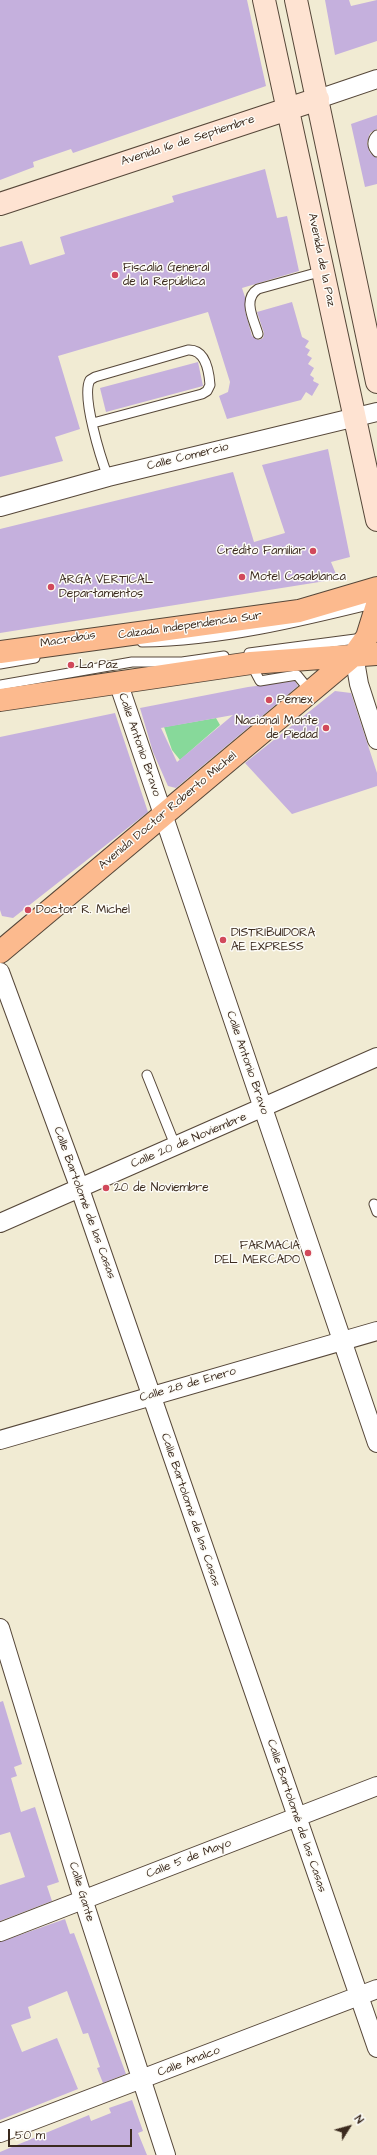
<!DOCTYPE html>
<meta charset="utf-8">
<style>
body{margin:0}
#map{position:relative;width:377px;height:2155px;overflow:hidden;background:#f1ebd3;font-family:"Architects Daughter",sans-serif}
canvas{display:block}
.north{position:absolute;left:329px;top:2107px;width:40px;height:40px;-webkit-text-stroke:3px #fdfcf7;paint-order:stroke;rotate:53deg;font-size:11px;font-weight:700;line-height:16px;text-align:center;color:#3b2a1e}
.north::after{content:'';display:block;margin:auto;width:14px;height:18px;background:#3b2a1e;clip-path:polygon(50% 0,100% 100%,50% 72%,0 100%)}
.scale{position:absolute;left:8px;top:2129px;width:124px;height:18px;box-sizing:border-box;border:2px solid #3b2a1e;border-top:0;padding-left:5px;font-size:12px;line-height:14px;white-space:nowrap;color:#3b2a1e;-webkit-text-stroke:3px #fdfcf7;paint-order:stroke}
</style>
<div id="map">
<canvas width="377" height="2155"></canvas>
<div class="north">N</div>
<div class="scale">50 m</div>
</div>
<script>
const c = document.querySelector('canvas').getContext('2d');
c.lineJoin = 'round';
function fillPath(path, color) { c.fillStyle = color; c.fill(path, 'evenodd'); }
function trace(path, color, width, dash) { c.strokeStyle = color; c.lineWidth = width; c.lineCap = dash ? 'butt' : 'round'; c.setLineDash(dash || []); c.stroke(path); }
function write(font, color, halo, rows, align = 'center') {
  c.font = font + ' "Architects Daughter",sans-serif'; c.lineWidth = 3; c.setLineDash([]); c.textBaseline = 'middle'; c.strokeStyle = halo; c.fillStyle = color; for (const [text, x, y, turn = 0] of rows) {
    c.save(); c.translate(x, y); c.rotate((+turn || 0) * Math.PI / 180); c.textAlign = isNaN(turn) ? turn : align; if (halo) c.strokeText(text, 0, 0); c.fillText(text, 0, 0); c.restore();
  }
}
fillPath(new Path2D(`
 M216 718 220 725 180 760 172 750 164 727Z`), '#87d99a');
fillPath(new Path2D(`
 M0 0H247L266 86 73 153 71 149 33 162 34 167 0 180Z
 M325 0H349L351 6 377 0V41L335 55Z
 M377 115V129L370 133 367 143 370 153 377 158V184L365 187 351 124Z
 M265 169 277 218 287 216 299 271 242 288 245 297V311L252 336 259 340 263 338 264 333 257 312 292 302 302 337 309 341 305 347 310 350 307 355 312 358 308 364 314 368 310 375 314 378 313 381 319 384 312 396 306 392 301 400 227 419 219 396 228 392 230 382 208 312 58 356 80 429 55 437 63 461 0 477V247L22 241 30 265 65 254 60 237 174 202 172 196Z
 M198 362 203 386 106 412 100 388Z
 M328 449 350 557 331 562 338 579 0 633V529L233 472 254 542 285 533 262 465Z
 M295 681 298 686 176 788 168 786 153 752 140 708 248 687ZM233 715 177 762 161 728Z
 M335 691 351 693 377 773V786L292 814 245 763Z
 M115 713 148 812 13 918 2 916 0 910V737Z
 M3 1701 22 1764 14 1767 17 1776 11 1778 21 1812 35 1807 59 1882 47 1886 52 1901 0 1921V1885L25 1877 10 1832 0 1835V1702Z
 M65 1919 70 1934 74 1933 126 2074 103 2083 97 2068 100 2067 88 2033 83 2034 67 1991 28 2007 31 2018 11 2025 22 2052 57 2038 78 2089 0 2120V1942Z
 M132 2100 143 2131 138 2133 147 2155H0V2152L89 2115 91 2121 111 2113 109 2108Z`), '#c5b0dd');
const lane = new Path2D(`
 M377 135C371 141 372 147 377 152
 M258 334C254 320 242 299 258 289L323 271
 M93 423 202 394 207 391 210 385C209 371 206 349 188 350L95 377 90 380C81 396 101 459 108 477
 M142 642C221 641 299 622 376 603
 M249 653 363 638
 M0 664 35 658
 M251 664 260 681 297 675 310 691
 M0 685 132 662H182L224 656
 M147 1075 175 1145
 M374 1204 377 1212`);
const street = new Path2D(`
 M318 99 377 79
 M0 507 108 477 377 412
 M354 655 359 684 377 740
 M118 682 377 1443
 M0 972 80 1189 377 2048
 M0 1223 377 1057
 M0 1440 377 1331
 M0 1628 83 1899 166 2155
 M0 1932 377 1786
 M0 2133 377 1989`);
const secondary = new Path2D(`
 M264 0 377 520
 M296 0 377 382
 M0 204 318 99`);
const primary = new Path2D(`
 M0 652 299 611 377 588
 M0 700 251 663 377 654
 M0 952 354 655 367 637 377 605`);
trace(lane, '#564739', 11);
trace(street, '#564739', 20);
trace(secondary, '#564739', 24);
trace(primary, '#564739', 24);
trace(lane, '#fff', 9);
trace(street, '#fff', 18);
trace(secondary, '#fee3d2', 22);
trace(primary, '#fcba8e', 22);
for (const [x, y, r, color] of [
 [115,275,4,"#d1495b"],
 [313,551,4,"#d1495b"],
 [242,577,4,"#d1495b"],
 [51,587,4,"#d1495b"],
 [71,665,4,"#d1495b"],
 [269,700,4,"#d1495b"],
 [326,728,4,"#d1495b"],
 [28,910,4,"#d1495b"],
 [223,940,4,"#d1495b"],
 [106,1188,4,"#d1495b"],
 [308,1253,4,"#d1495b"]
]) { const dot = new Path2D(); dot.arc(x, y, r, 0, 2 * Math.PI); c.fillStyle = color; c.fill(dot); trace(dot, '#fdfcf7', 1.5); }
write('12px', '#3b2a1e', '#fdfcf7', [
 ["Avenida 16 de Septiembre",188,141,-18],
 ["Avenida de la Paz",321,260,78],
 ["Calle Comercio",188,457,-14],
 ["Calzada Independencia Sur",190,626,-8],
 ["Macrobús",68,640,-9],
 ["Calle Antonio Bravo",139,745,71],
 ["Avenida Doctor Roberto Michel",168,811,-40],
 ["Calle Antonio Bravo",247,1063,71],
 ["Calle 20 de Noviembre",189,1141,-23],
 ["Calle Bartolomé de las Casas",84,1203,70],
 ["Calle 28 de Enero",188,1385,-16],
 ["Calle Bartolomé de las Casas",190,1510,71],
 ["Calle Bartolomé de las Casas",296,1816,71],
 ["Calle 5 de Mayo",189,1859,-21],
 ["Calle Gante",81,1892,73],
 ["Calle Analco",189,2062,-21]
]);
write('12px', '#3b2a1e', '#fdfcf7', [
 ["Fiscalía General",123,268],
 ["de la República",123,282],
 ["Crédito Familiar",305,551,"right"],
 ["Motel Casablanca",250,577],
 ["ARGA VERTICAL",59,580],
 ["Departamentos",59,594],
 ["La Paz",79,665],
 ["Pemex",277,700],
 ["Nacional Monte",318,721,"right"],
 ["de Piedad",318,735,"right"],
 ["Doctor R. Michel",36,910],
 ["DISTRIBUIDORA",231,933],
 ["AE EXPRESS",231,947],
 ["20 de Noviembre",114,1188],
 ["FARMACIA",300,1246,"right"],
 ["DEL MERCADO",300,1260,"right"]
], 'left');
</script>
